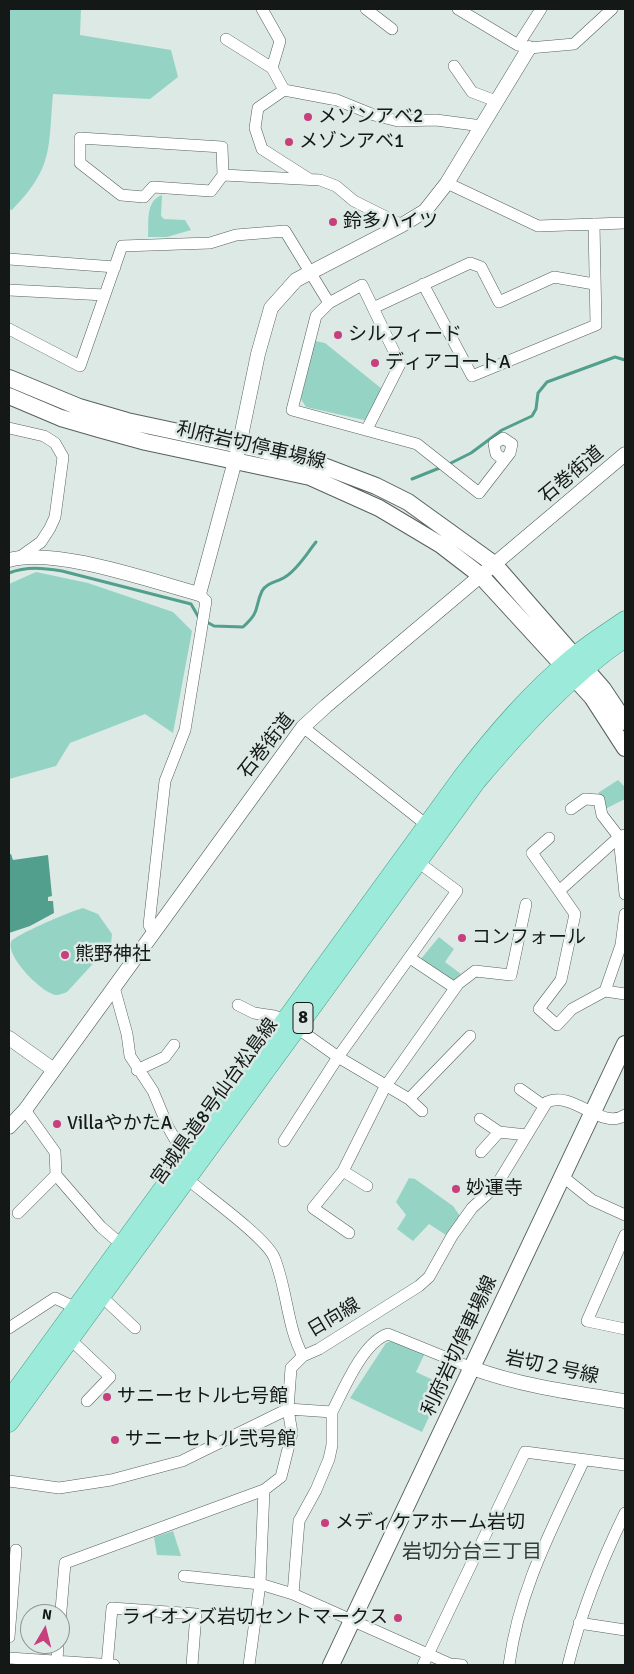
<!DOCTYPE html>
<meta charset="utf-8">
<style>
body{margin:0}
#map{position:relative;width:634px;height:1674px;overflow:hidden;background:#dde9e5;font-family:Signika,sans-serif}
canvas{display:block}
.frame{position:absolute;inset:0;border:10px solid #141817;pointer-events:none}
.north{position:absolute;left:20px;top:1604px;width:50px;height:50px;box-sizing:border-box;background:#dde9e5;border:1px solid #8d9593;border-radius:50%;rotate:8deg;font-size:14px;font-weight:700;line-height:20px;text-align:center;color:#141817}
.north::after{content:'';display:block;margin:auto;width:18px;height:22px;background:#c73f7c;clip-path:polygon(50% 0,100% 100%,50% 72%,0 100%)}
</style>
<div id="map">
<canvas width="634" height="1674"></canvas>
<div class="frame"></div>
<div class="north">N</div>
</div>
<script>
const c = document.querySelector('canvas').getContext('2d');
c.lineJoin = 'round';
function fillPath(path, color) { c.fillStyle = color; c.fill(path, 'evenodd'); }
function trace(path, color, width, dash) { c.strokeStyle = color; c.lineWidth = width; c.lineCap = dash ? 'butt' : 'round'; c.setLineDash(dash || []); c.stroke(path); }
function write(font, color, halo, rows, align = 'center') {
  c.font = font + ' Signika,"Noto Sans JP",sans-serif'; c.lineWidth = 5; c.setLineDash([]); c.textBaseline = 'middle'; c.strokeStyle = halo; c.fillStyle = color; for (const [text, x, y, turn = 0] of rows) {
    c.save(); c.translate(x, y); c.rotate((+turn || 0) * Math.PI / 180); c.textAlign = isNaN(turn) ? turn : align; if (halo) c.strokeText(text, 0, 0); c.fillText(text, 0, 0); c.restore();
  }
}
fillPath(new Path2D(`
 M9 9H81L80 35 171 50 178 77 150 99 53 94C48 149 54 167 12 210L9 209Z
 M162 195 161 216 164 219 185 220 191 230 167 237H148C149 222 145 201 162 195Z
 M315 341 325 343 382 389 368 421 306 407 301 399Z
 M36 572 88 583 173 612 192 631 173 733 145 714 70 743 56 766 9 779V584Z
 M618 780 625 787V799L605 809 598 793Z
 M83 908 98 914 112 934 111 944 67 992C64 993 59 995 56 995 42 993 6 957 11 942 12 936 74 910 83 908Z
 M439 937 454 949 445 962 461 974 453 982 420 960Z
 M409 1178 415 1179 453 1206 460 1216 446 1235 429 1224 413 1241 397 1229 406 1215 396 1202Z
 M391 1341 425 1353 416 1372 444 1385 422 1432 350 1398 386 1343Z
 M173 1531 181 1556 157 1555 154 1537Z`), '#95d4c4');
fillPath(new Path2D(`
 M11 854 13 860 48 855 52 896 48 897V901H53L54 913 30 926 9 933V855Z`), '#529f8d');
trace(new Path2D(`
 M447 465 471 453 502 430 532 416 536 409 538 393 547 382 615 357 625 360
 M412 479 442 467
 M9 573C27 566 43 568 62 571L191 604 199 618
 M205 621 214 626 243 627C261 611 254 608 262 591 267 582 278 582 285 577 298 569 307 553 316 542`), '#529f8d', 3);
const minor = new Path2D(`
 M262 9 280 41 272 68
 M366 9 392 29
 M458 9 518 45 529 48 574 44 612 9
 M226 39 272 68 284 90 337 100 374 115 398 121 436 120 482 126
 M518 45 541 9
 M454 66 472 92 496 101
 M284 90 258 108 255 128 262 149 309 179
 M80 138 222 147 223 175 211 191 153 187 144 197 121 195 80 163Z
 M223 175 320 180 336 186 354 201 402 225
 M447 183 538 226 625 223
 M9 259 115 267
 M423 284 472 376 596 325 594 224
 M9 290 105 295
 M373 308 470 263 481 267 499 302 554 277 594 284
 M9 329 80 366 122 246 210 243 236 235 285 231 329 303
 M9 428 44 436 55 443 63 457 55 517 50 528 41 542 20 557
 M367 429 400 364 362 285 329 303 316 316 292 410 417 444 479 493 510 453 512 444 503 438 494 444 496 454 504 460
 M303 727 428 826
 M571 809 585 799 599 800 602 815 619 837 625 894
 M625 835 619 837 559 891 575 914 561 980 539 1009 557 1025 572 1009 605 991 625 994
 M549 838 532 853 559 891
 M153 932 149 925 165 781 185 730 206 601 199 594
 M410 958 455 988
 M114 987 127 1034 130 1056 153 1091 168 1127 185 1157
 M605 991 621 945 625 914
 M238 1005 254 1013 274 1016 286 1020 338 1057 409 1099 422 1111
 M137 1070 165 1057 174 1045
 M520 1089 544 1106
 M409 1099 470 1036
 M480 1119 499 1132
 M284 1141 338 1057 457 891 418 862
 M481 1152 499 1132 527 1135
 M343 1171 367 1186
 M56 1175 101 1227 122 1245
 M562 1176 592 1200 625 1215
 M186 1178C206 1195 265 1237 274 1257 287 1288 287 1328 303 1356
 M18 1213 56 1175 55 1152 25 1110
 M349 1233 313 1208 343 1171 385 1087 458 984 475 971 511 975 526 904
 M625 1235 587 1321 625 1329
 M101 1296 135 1328
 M9 1328 55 1298 76 1308
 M70 1339 110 1377 87 1401
 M288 1409 332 1412C344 1389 363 1342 388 1334L472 1368
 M9 1481 59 1488 111 1480 182 1461 288 1409
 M184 1576 260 1584 293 1594 450 1664 462 1665
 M293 1594 299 1521 316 1490 329 1459 332 1445V1412
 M60 1622 65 1563 264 1490
 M579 1623 625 1630
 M9 1637 16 1550
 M9 1658 114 1665
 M57 1661 58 1644
 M107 1665 112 1608 196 1614 192 1665
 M249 1665 260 1584 264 1490 281 1477 292 1433 288 1409 291 1368 303 1356 319 1349 419 1286 429 1277 452 1236 472 1208 496 1186 547 1102C573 1090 602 1131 625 1115
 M423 1665 525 1452 625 1465
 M509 1665C519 1589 552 1529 584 1460
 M568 1665C581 1612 601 1562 625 1513`);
const tertiary = new Path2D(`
 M9 560C55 547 151 581 199 594L239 446 258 354 271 308 296 280 402 225 425 211 447 183 529 48
 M9 1038 54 1070
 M9 1127 25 1110 303 727 326 706 625 454
 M472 1368C521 1386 574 1393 625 1401`);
const secondary = new Path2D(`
 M9 378 79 407 127 421 258 449 318 464 376 486 408 502 494 564 603 689 625 722
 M9 396 61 418 99 429 146 442 310 477 379 508 441 545 480 575 592 697 625 748
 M331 1665 625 1044`);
const primary = new Path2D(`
 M9 1400 464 774C497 732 531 692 572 658 588 644 608 632 625 620
 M9 1423 477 781C522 728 567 678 625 638`);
trace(minor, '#57615e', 12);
trace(tertiary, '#57615e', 15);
trace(secondary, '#57615e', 18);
trace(primary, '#429986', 19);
trace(minor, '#fff', 11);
trace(tertiary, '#fff', 14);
trace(secondary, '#fff', 16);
trace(primary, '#9cebda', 18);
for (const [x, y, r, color] of [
 [308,117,5,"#c73f7c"],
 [289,142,5,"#c73f7c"],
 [333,222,5,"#c73f7c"],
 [338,335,5,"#c73f7c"],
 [375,363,5,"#c73f7c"],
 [462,938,5,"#c73f7c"],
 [65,955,5,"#c73f7c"],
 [57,1124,5,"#c73f7c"],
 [456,1189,5,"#c73f7c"],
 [107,1397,5,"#c73f7c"],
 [115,1440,5,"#c73f7c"],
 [325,1523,5,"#c73f7c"],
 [398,1618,5,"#c73f7c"]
]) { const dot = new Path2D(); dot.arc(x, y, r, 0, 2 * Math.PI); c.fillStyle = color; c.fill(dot); trace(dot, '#dde9e5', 2); }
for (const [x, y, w] of [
 [303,1018,20]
]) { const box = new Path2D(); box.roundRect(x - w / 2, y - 15.5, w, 31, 4); c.fillStyle = '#dde9e5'; c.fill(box); trace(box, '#141817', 1); }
write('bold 18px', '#141817', null, [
 ["8",303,1018]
]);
write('19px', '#141817', '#dde9e5', [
 ["メゾンアベ2",318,117],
 ["メゾンアベ1",299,142],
 ["鈴多ハイツ",343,222],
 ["シルフィード",348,335],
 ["ディアコートA",385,363],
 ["コンフォール",472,938],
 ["熊野神社",75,955],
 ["VillaやかたA",67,1124],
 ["妙運寺",466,1189],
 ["サニーセトル七号館",117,1397],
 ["サニーセトル弐号館",125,1440],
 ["メディケアホーム岩切",335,1523],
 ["ライオンズ岩切セントマークス",388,1618,"right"]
], 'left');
write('19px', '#141817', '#dde9e5', [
 ["利府岩切停車場線",251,446,13],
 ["石巻街道",572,475,-40],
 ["石巻街道",267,746,-52],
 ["宮城県道8号仙台松島線",215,1102,-54],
 ["日向線",334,1318,-31],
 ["利府岩切停車場線",460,1346,-65],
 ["岩切２号線",552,1368,12]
]);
write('20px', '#343d3a', '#dde9e5', [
 ["岩切分台三丁目",472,1553]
]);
</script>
